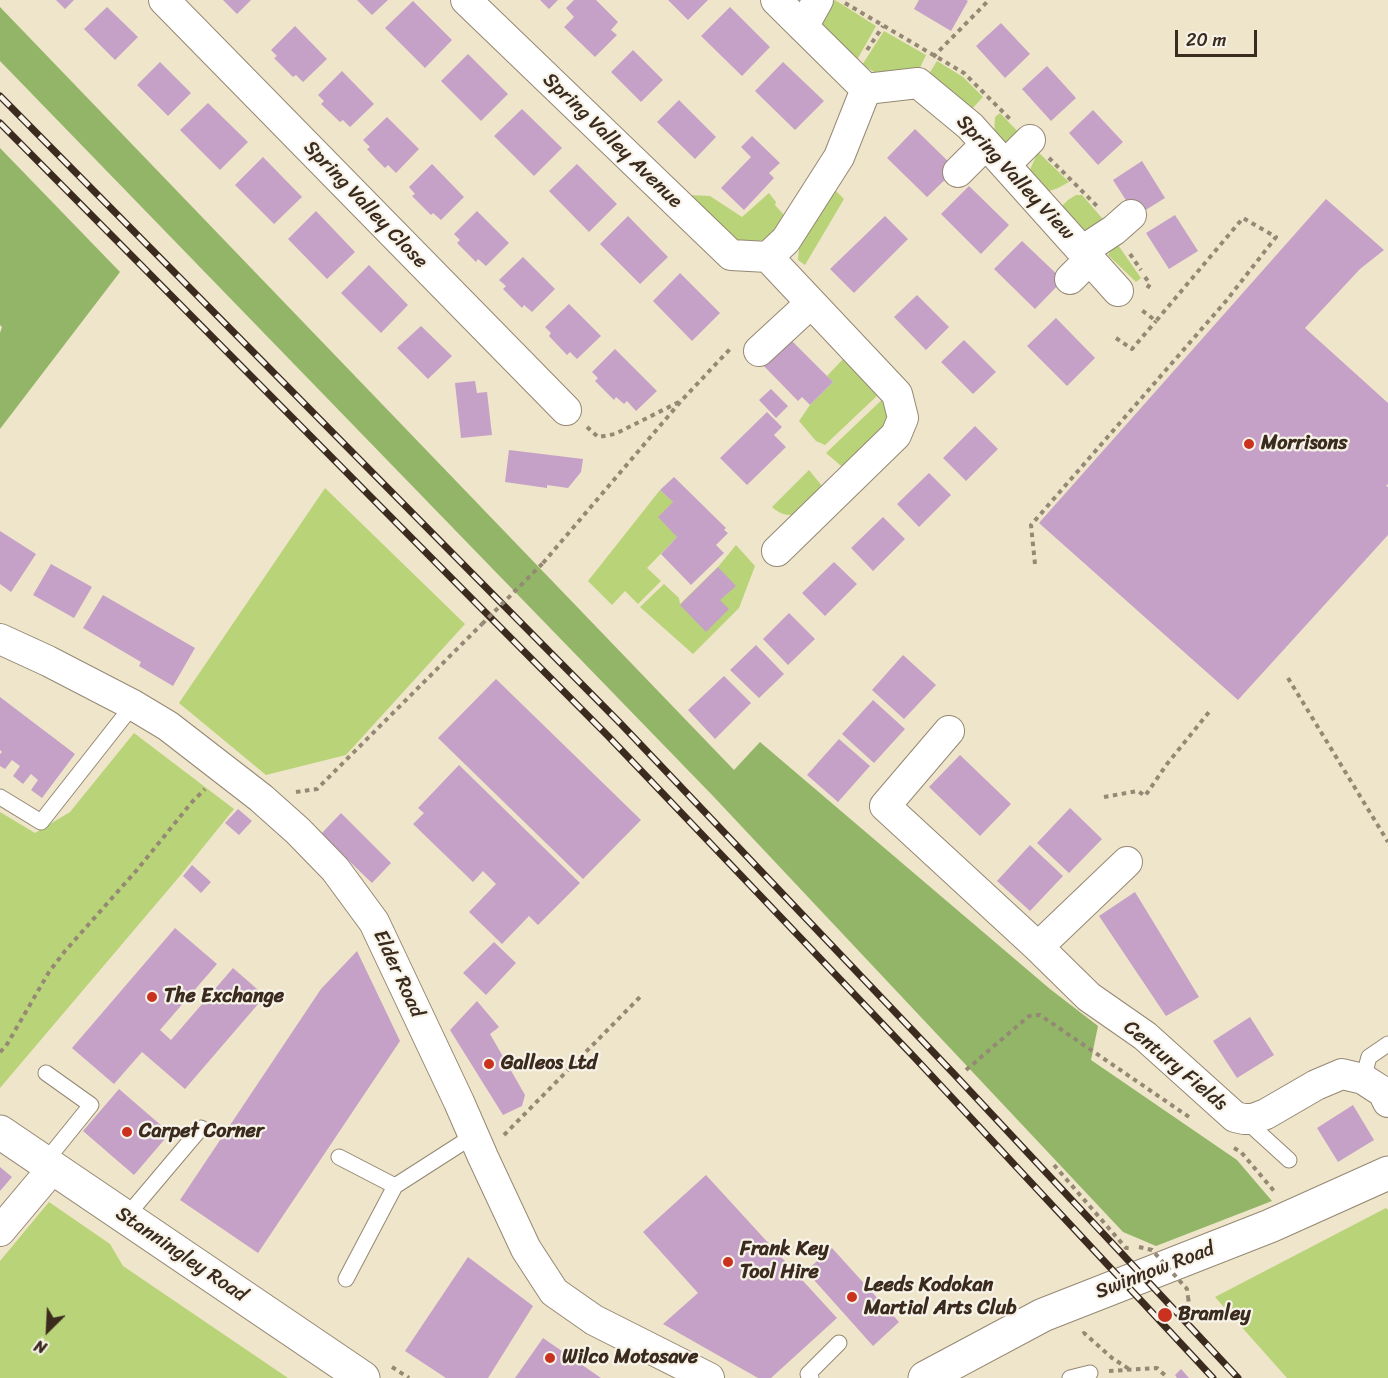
<!DOCTYPE html>
<style>
body{margin:0}
#map{position:relative;width:1388px;height:1378px;overflow:hidden;background:#efe5ca;font-family:Sriracha,sans-serif}
canvas{display:block}
.north{position:absolute;left:18px;top:1300px;width:60px;height:60px;-webkit-text-stroke:4px #f7f3e8;paint-order:stroke;rotate:204deg;font-size:16px;font-weight:700;line-height:24px;text-align:center;color:#3b2a1e}
.north::after{content:'';display:block;margin:auto;width:21px;height:27px;background:#3b2a1e;clip-path:polygon(50% 0,100% 100%,50% 72%,0 100%)}
.scale{position:absolute;left:1175px;top:30px;width:82px;height:27px;box-sizing:border-box;border:3px solid #3b2a1e;border-top:0;padding-left:8px;font-size:18px;line-height:21px;white-space:nowrap;color:#3b2a1e;-webkit-text-stroke:4px #f7f3e8;paint-order:stroke}
</style>
<div id="map">
<canvas width="1388" height="1378"></canvas>
<div class="north">N</div>
<div class="scale">20 m</div>
</div>
<script>
const c = document.querySelector('canvas').getContext('2d');
c.lineJoin = 'round';
function fillPath(path, color) { c.fillStyle = color; c.fill(path, 'evenodd'); }
function trace(path, color, width, dash) { c.strokeStyle = color; c.lineWidth = width; c.lineCap = dash ? 'butt' : 'round'; c.setLineDash(dash || []); c.stroke(path); }
function write(font, color, halo, rows, align = 'center') {
  c.font = font + ' Sriracha,sans-serif'; c.lineWidth = 4.5; c.setLineDash([]); c.textBaseline = 'middle'; c.strokeStyle = halo; c.fillStyle = color; for (const [text, x, y, turn = 0] of rows) {
    c.save(); c.translate(x, y); c.rotate((+turn || 0) * Math.PI / 180); c.textAlign = isNaN(turn) ? turn : align; if (halo) c.strokeText(text, 0, 0); c.fillText(text, 0, 0); c.restore();
  }
}
fillPath(new Path2D(`
 M835 0 876 26 857 60 820 22Z
 M884 31 926 55 917 74H878L862 65Z
 M937 61 963 77 983 97 970 111 927 77Z
 M1000 113 1024 138 1006 150 994 139 995 117Z
 M1038 152 1069 182 1058 188 1047 192 1028 174Z
 M835 190 844 199 805 265 798 260 799 248Z
 M769 193 776 202 775 205 784 215 768 238 745 246 731 241 688 195 710 196 742 217Z
 M1076 195H1082L1108 225 1089 237 1061 207 1068 200Z
 M1118 245 1141 278 1136 282 1108 255 1113 247Z
 M845 357 880 393 825 445 816 441 799 421 810 405 833 382 827 376Z
 M889 393 893 416 847 471 826 453Z
 M809 470 827 492 801 515C787 515 782 516 772 507Z
 M325 488 465 624 346 755 266 775 179 703Z
 M660 490 673 502 677 537 647 568 661 581 638 604 625 591 612 605 588 581Z
 M736 545 755 566 739 608 693 654 640 607 664 584 679 598 680 604 718 567Z
 M134 733 234 809 179 877 0 1088V812L35 833 70 812Z
 M49 1202 110 1244 123 1266 288 1378H0V1261Z
 M1386 1208 1388 1210V1378H1287L1215 1297Z`), '#b9d378');
fillPath(new Path2D(`
 M0 7 734 770 760 742 1050 989 1098 1026 1091 1060 1237 1160 1272 1201 1156 1246 1123 1232 713 796 0 61Z
 M0 148 120 272 0 429V333L2 327 0 325Z`), '#92b568');
fillPath(new Path2D(`
 M56 0H74L65 9Z
 M223 0H251L237 14Z
 M357 0H388L372 15Z
 M540 0H558L549 9Z
 M574 0H596L618 22 611 30 617 35 595 57 564 27 574 17 566 8Z
 M668 0H708L688 20Z
 M919 0H966L968 1 951 31 914 9Z
 M413 1 452 40 425 68 385 28Z
 M107 7 138 37 115 60 84 29Z
 M730 7 770 47 742 76 701 36Z
 M1001 23 1030 54 1005 78 976 46Z
 M295 26 327 59 303 82 296 75 293 77 274 58 277 56 271 50Z
 M633 50 663 80 641 102 611 72Z
 M468 54 508 94 481 121 441 81Z
 M160 62 191 93 168 116 137 85Z
 M783 62 824 101 795 130 755 91Z
 M1047 66 1076 98 1051 121 1022 89Z
 M342 71 374 104 350 127 343 120 340 122 321 104 324 101 318 95Z
 M679 100 716 137 695 159 657 122Z
 M208 103 248 142 220 170 180 130Z
 M522 109 562 148 534 176 494 136Z
 M1093 110 1123 142 1098 165 1069 133Z
 M387 117 419 149 396 173 388 165 385 168 376 159 367 149 370 147 363 140Z
 M915 129 956 169 927 197 887 158Z
 M752 136 780 163 769 173 774 178 744 210 721 188 751 157 741 147Z
 M263 157 302 197 274 224 235 185Z
 M1142 161 1165 198 1136 216 1113 180Z
 M432 164 464 197 441 220 433 213 431 215 412 196 415 194 409 187Z
 M577 164 617 204 589 232 549 191Z
 M969 186 1009 225 981 254 941 214Z
 M1326 199 1384 250 1360 269 1305 328 1388 403V484L1386 486 1388 487V535L1238 700 1039 523Z
 M316 211 355 252 327 279 288 239Z
 M477 211 509 243 486 266 478 259 476 262 457 243 460 240 454 234Z
 M1175 215 1198 251 1169 269 1146 233Z
 M628 216 668 257 640 284 600 244Z
 M885 216 908 239 854 293 830 269Z
 M1022 241 1063 280 1035 309 994 269Z
 M523 257 555 289 532 312 524 305 522 308 503 289 506 286 499 280Z
 M369 265 408 305 381 333 341 293Z
 M680 273 720 313 692 341 653 301Z
 M917 295 949 327 926 350 894 317Z
 M569 304 601 336 577 359 570 352 567 355 549 336 551 333 545 327Z
 M1056 318 1095 358 1067 386 1027 346Z
 M421 326 452 356 428 379 397 348Z
 M786 335 833 382 810 405 802 397 798 401 759 361Z
 M964 340 996 372 973 394 941 362Z
 M615 349 657 391 636 411 627 401 624 404 616 397 614 400 595 381 598 378 592 372Z
 M475 381 477 393 487 392 492 435 461 438 455 383Z
 M771 389 788 406 776 418 759 400Z
 M767 412 782 427 774 435 786 447 747 485 720 458Z
 M975 426 998 449 966 481 943 458Z
 M509 450 583 459 581 472 568 488 547 485V488L505 482Z
 M929 473 951 495 919 527 897 504Z
 M674 477 726 528 724 530 728 533 716 545 724 553 691 585 661 554 677 537 658 517 673 502 660 490Z
 M883 517 905 539 873 571 851 548Z
 M0 531 36 554 11 592 0 584Z
 M834 562 857 584 825 616 802 593Z
 M51 564 92 587 74 618 33 595Z
 M718 567 736 586 720 600 729 609 706 632 680 605Z
 M103 595 195 648 173 686 139 666 141 662 83 628Z
 M789 613 815 639 788 665 763 639Z
 M756 645 784 674 759 698 730 670Z
 M903 655 936 685 904 719 872 690Z
 M724 676 751 703 715 739 688 710Z
 M496 679 641 820 583 879 438 738Z
 M0 697 75 754 42 798 31 790 38 780 31 774 23 784 13 776 20 766 12 760 5 769 0 766V754L2 752 0 750Z
 M873 700 905 729 874 763 842 734Z
 M839 739 870 766 838 802 807 775Z
 M960 755 1011 804 980 836 929 787Z
 M459 765 580 883 538 925 529 916 502 944 469 912 496 884 483 871 473 882 413 824 424 813 418 808Z
 M1070 808 1102 839 1069 873 1037 843Z
 M238 809 252 821 239 835 225 823Z
 M341 813 391 863 372 883 321 834Z
 M1030 845 1063 876 1030 911 997 881Z
 M192 865 211 882 201 893 183 876Z
 M1135 892 1199 997 1166 1016 1099 916Z
 M175 928 217 964 160 1030 171 1040 233 968 265 996 185 1089 142 1052 114 1084 72 1048Z
 M494 942 516 963 486 995 463 973Z
 M357 951 400 1041 258 1253 180 1200 321 989Z
 M477 1001 499 1027 490 1034 525 1095 522 1106 503 1115 450 1030Z
 M1250 1017 1274 1055 1237 1078 1213 1041Z
 M119 1089 170 1133 134 1175 83 1131Z
 M1353 1105 1374 1140 1338 1162 1317 1128Z
 M0 1167 12 1177 0 1191Z
 M706 1175 837 1318 771 1378H758L663 1324 698 1293 643 1232Z
 M832 1248 899 1322 873 1346 806 1271Z
 M468 1257 533 1306 488 1378H446L405 1351Z
 M543 1338 601 1378H515Z
 M1181 1369 1189 1378H1177L1175 1375Z`), '#c5a1c7');
const service = new Path2D(`
 M0 797 41 822 133 705
 M1363 1079 1369 1057 1388 1044
 M1244 1119 1289 1160
 M339 1157 395 1186
 M45 1162 91 1105 46 1073
 M125 1218 201 1128
 M346 1279 395 1186 473 1136
 M811 1378 808 1374 839 1343
 M1070 1378 1090 1373`);
const minor = new Path2D(`
 M164 0 566 410
 M466 0 731 255 768 257
 M803 27 818 0
 M866 89 918 83 970 126 1118 291
 M1005 165 1030 140
 M958 172 986 144
 M1082 251 1114 230 1131 215
 M768 257 897 394 903 418 896 435 777 551
 M768 257 786 240 839 157 866 89 776 0
 M1070 279 1090 259
 M759 351 811 303
 M0 639 48 661 133 705 168 726 261 798 298 831 335 869 374 922 459 1102 483 1157 526 1249 554 1292 594 1320 709 1378
 M949 731 885 806 1038 947 1089 997 1145 1036 1235 1117 1244 1119H1253L1266 1114 1316 1085 1342 1074 1363 1079 1383 1092 1388 1102
 M1038 947 1127 862
 M0 1231 53 1168`);
const tertiary = new Path2D(`
 M0 1132 363 1378
 M925 1378 1043 1315 1270 1226 1388 1173`);
trace(service, '#958874', 17);
trace(minor, '#958874', 32);
trace(tertiary, '#958874', 35);
trace(new Path2D(`
 M845 3 964 73 1010 119
 M867 50 883 26
 M933 57 989 0
 M1049 158 1099 208
 M1130 254 1141 270
 M1145 277 1150 284 1146 290
 M1116 338 1132 349 1156 321
 M587 427 598 437 615 434 679 402
 M543 563 682 400 730 349
 M1035 564 1031 525 1226 301 1276 237 1243 218 1156 321 1139 308
 M1288 678 1388 842
 M296 792 317 789 482 624
 M1104 797 1138 791 1145 796 1167 764 1209 712
 M0 1052 6 1046 49 972 65 951 136 871 192 802 205 789
 M966 1070 1029 1016 1040 1015 1189 1117
 M504 1135 640 997
 M1234 1148 1241 1152 1274 1191
 M1054 1165 1126 1248H1129
 M1188 1297 1190 1310
 M1083 1334 1084 1333 1112 1358 1129 1369
 M392 1367 409 1378
 M1109 1371 1157 1368 1168 1378`), '#958874', 4, [4.5, 4.5]);
trace(service, '#fff', 15);
trace(minor, '#fff', 30);
trace(tertiary, '#fff', 33);
const rail = new Path2D(`
 M0 96 621 724 955 1075 1238 1378
 M0 123 608 736 915 1058 1213 1378`);
trace(rail, '#3b2a1e', 7);
trace(rail, '#f7f3e8', 4.5, [14]);
trace(new Path2D(`
 M482 624 543 563
 M1139 1247 1152 1250 1187 1289 1188 1297`), '#958874', 4, [4.5, 4.5]);
for (const [x, y, r, color] of [
 [1249,444,6,"#c8321e"],
 [152,997,6,"#c8321e"],
 [489,1064,6,"#c8321e"],
 [127,1132,6,"#c8321e"],
 [728,1262,6,"#c8321e"],
 [852,1297,6,"#c8321e"],
 [1165,1315,8,"#c8321e"],
 [550,1358,6,"#c8321e"]
]) { const dot = new Path2D(); dot.arc(x, y, r, 0, 2 * Math.PI); c.fillStyle = color; c.fill(dot); trace(dot, '#f7f3e8', 2); }
write('20px', '#3b2a1e', '#f7f3e8', [
 ["Spring Valley Avenue",612,141,44],
 ["Spring Valley View",1015,178,47],
 ["Spring Valley Close",365,205,46],
 ["Elder Road",398,974,65],
 ["Century Fields",1175,1066,40],
 ["Stanningley Road",181,1255,34],
 ["Swinnow Road",1155,1271,-21]
]);
write('bold 20px', '#3b2a1e', '#f7f3e8', [
 ["Morrisons",1261,444],
 ["The Exchange",164,997],
 ["Galleos Ltd",501,1064],
 ["Carpet Corner",139,1132],
 ["Frank Key",740,1250],
 ["Tool Hire",740,1273],
 ["Leeds Kodokan",864,1286],
 ["Martial Arts Club",864,1309],
 ["Bramley",1178,1315],
 ["Wilco Motosave",562,1358]
], 'left');
</script>
